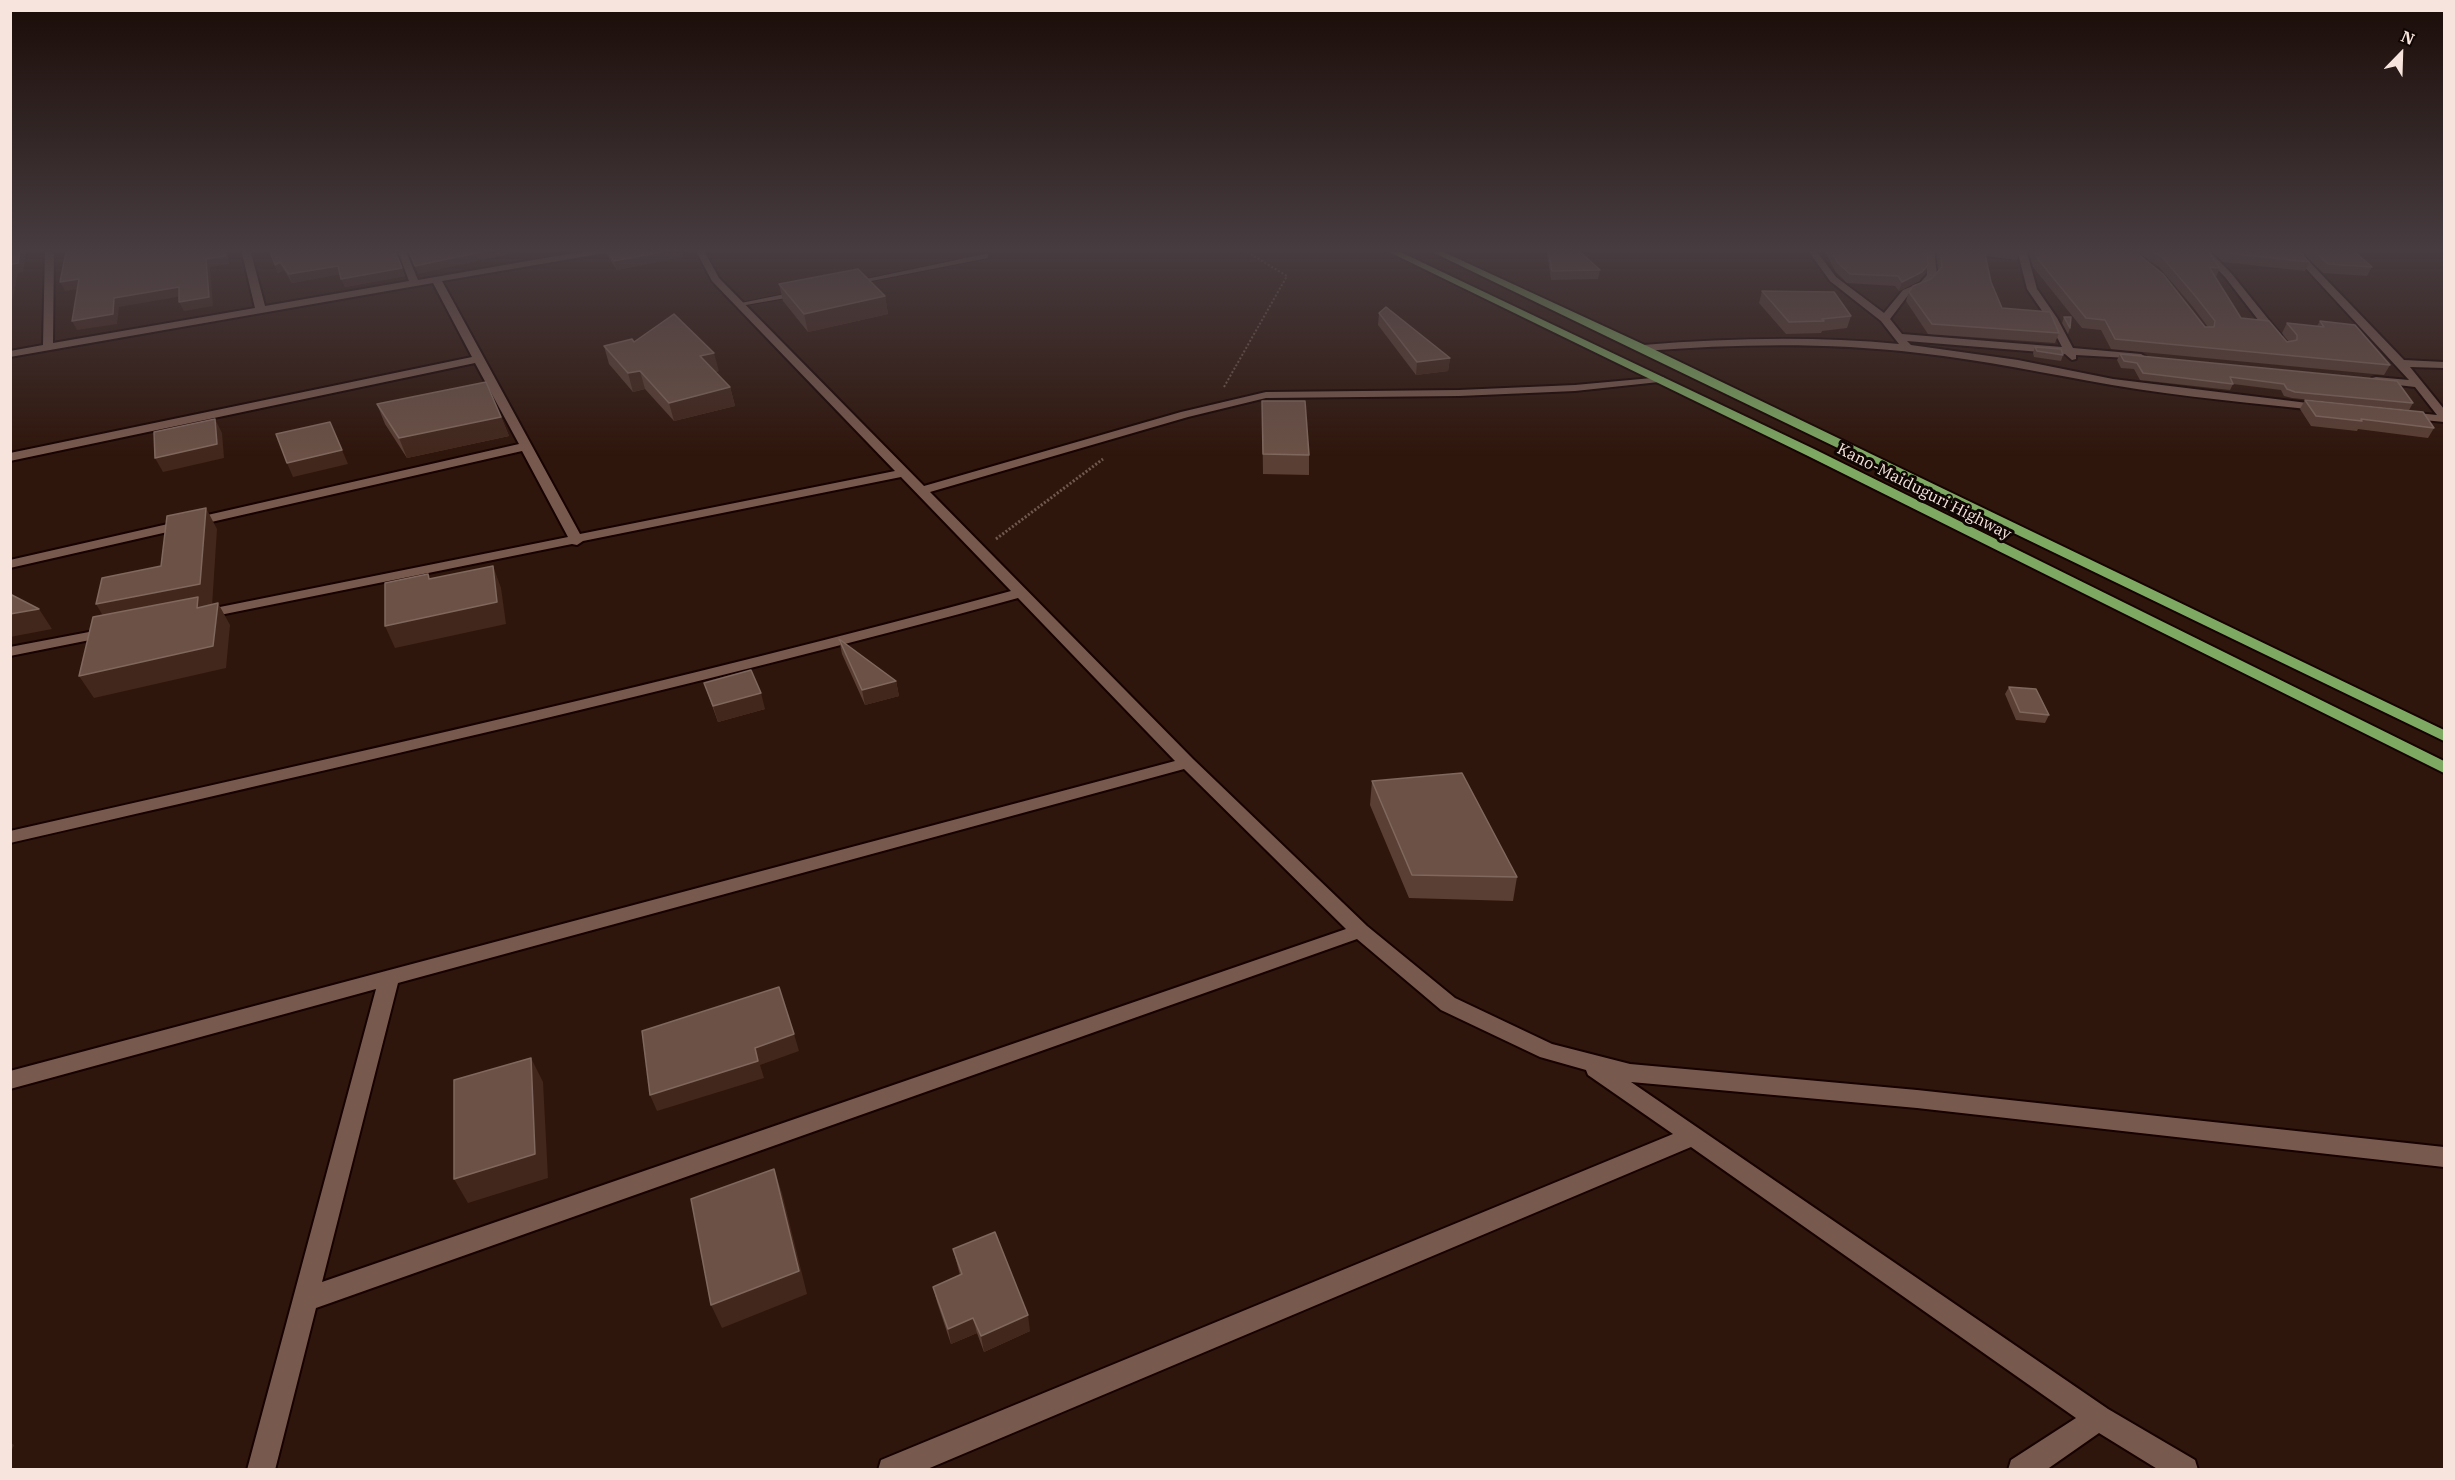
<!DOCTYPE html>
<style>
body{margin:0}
#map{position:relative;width:2455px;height:1480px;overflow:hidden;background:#2f160c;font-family:"IBM Plex Serif",serif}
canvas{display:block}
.frame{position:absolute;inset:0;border:12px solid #f6e4dd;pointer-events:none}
.north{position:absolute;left:2371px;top:24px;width:60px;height:60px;-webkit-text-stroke:4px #0f0503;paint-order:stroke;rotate:23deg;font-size:16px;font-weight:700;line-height:24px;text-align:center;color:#f6e4dd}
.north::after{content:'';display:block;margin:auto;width:21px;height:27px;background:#f6e4dd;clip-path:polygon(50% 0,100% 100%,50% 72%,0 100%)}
</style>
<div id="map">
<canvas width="2455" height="1480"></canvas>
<div class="frame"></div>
<div class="north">N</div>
</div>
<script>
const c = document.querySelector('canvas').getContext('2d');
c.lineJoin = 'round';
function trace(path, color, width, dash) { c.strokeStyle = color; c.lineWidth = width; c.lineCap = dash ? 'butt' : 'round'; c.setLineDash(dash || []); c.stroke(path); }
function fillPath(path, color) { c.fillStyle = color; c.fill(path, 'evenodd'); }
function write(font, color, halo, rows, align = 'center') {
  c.font = font + ' "IBM Plex Serif",serif'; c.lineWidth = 6; c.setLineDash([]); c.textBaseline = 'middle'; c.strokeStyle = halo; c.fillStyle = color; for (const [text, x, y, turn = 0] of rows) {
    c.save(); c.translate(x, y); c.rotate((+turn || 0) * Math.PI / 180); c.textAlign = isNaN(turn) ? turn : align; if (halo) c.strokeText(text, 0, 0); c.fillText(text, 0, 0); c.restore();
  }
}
const service = new Path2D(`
 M985 254H988V258L851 285 847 283Z
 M800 291H803V295L740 306 736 304Z`);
const minor = new Path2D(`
 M45 249H54L53 343 255 308 241 249H250L265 306 409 281 397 249H405L418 280 597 249H615L611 252 442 281 580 534 895 471 712 281 695 249H703L719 278 924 486 1181 412 1266 392 1459 390 1575 385 1663 377 1665 379 1659 382 1575 391 1459 396 1266 398 1188 417 930 492 1193 759 1367 926 1455 998 1552 1044 1630 1064 1917 1090 2444 1147V1167L1917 1108 1631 1082 2108 1409 2195 1460 2198 1470H2159L2099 1433 2046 1470H2008L2011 1460 2076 1418 1691 1147 925 1470H878L881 1460 1673 1134 1588 1075 1586 1070 1540 1057 1441 1010 1357 939 316 1308 275 1470H247L376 989 10 1089V1071L1175 761 1018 598C685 689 347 765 10 843V831C345 755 680 681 1011 591L901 477 583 541 577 545 572 544 200 619 193 615 200 611 568 537 522 451 10 568V560L519 444 475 363 10 461V453L472 357 433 283 10 357V351L43 345ZM1184 769 1346 929 322 1282 398 983Z
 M1807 249H1815L1836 277 1884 313 1903 290 1920 283 1927 275 1925 249H1934L1937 275 1926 287 1909 294 1890 319 1902 334 2062 347 2047 318 2027 289 2017 249H2026L2037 289 2057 318 2073 348 2141 354 2146 357 2145 359 2076 355V359L2072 360 2065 354 1907 341 1911 345 2018 360 2113 379 2324 405 2330 408 2324 411C2254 403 2182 397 2112 385 2048 374 1984 360 1919 353 1826 342 1736 344 1643 351L1638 348 1643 345C1729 338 1813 336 1899 344L1881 321 1830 281Z
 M2198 249H2207L2231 273 2281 335V339H2273L2225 277Z
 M2288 249H2297L2404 360 2444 362V368L2410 367 2444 409V422L2403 418V414L2407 412 2437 415 2415 387 2372 382V378L2376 377 2409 380Z
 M110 628 115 629 117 632 115 635 10 656V647Z`);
const trunk = new Path2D(`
 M1383 249H1394L1814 449 2444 761V773L1806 455Z
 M1426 249H1437L1647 346 2444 730V741Z`);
trace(service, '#160200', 2);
trace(minor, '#160200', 4);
trace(trunk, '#160200', 4);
trace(new Path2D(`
 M1224 387 1287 276 1242 249`), '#705950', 2, [2, 2]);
trace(new Path2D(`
 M996 539 1103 459`), '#705950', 3, [2, 2]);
fillPath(service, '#78594e');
fillPath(minor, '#78594e');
fillPath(trunk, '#7ea963');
fillPath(new Path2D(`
 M269 249 395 250 405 276 345 287 340 274 292 283 284 270 278 273Z
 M605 249H681L683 257 617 270 607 255Z
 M1547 249H1577L1600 270 1598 279 1551 280 1547 254Z
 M1824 249H1927L1928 265 1925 274 1919 281 1899 291 1895 286 1847 283 1835 271Z
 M1936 249H2020L2021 250 2017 260 1986 256 1991 282 2002 308 2059 333 2055 343 1928 334 1906 301 1909 292 1931 279 1938 271Z
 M2028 249H2132L2205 327H2208L2193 307 2159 267 2133 249H2206L2220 268 2216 277H2215L2241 318 2287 342H2289L2282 333 2287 323 2317 326 2320 321 2390 365 2384 375 2111 349 2101 330 2082 328 2033 267Z
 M2210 249H2297L2309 262 2305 271 2223 262Z
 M2299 249H2352L2372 267 2367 276 2323 273Z
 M779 284 885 296 888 314 808 332 783 301Z
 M1762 291 1851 316 1847 328 1822 331 1821 333 1786 334 1759 303Z
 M1379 313 1450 358 1448 371 1416 375 1378 325Z
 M2064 317 2070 328 2068 334 2062 323Z
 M634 342 719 371 715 372 730 387 735 406 674 421 645 389 633 392 609 364 604 346Z
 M2035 347 2063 355 2061 361 2034 357 2033 353Z
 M2120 354 2413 403 2409 410 2292 398 2284 396 2281 390 2233 384 2230 390 2140 380 2134 369 2121 368 2117 360Z
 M2305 400 2434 428 2428 438 2358 429 2357 431 2311 426 2300 409Z
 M1262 401 1309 455V475L1263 474Z
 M377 404 501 417 509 436 407 458 385 424Z
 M839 639 896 681 899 696 865 705 842 654Z
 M704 683 765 709 718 722Z
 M2009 687 2049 715 2045 723 2016 720 2005 694Z
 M1372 781 1517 877 1513 901 1409 898 1370 805Z
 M953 1249 1030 1331 984 1352 977 1333 951 1344 937 1302 933 1287 960 1275Z`), '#5a3f34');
fillPath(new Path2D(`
 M21 249H27L23 272 18 273 10 312V275L12 264Z
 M224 249H227L229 264 210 267 213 306 184 311 179 302 206 259Z
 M494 249H533L418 274 415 266Z
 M677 249H681L683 257 617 270 614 261Z
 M280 262 284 270 278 273 275 265Z
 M1928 265 1925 274 1919 281 1899 291 1902 282Z
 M338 266 341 274 292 283 289 274Z
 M402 268 405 276 345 287 341 279Z
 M79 279 84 288 65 291 60 282Z
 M179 287 183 296 119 307 117 324 77 330 72 321 114 298Z
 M885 296 888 314 808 332 804 314Z
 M714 353 719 371 705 374 700 356Z
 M1450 358 1448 371 1416 375 1417 362Z
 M640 371 645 389 633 392 628 373Z
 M730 387 735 406 674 421 669 403Z
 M501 417 509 436 407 458 399 438Z
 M215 419 222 433 224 458 163 472 155 458Z
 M330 422 348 464 293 477 287 463Z
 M206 508 217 529 212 606 109 626 96 604 200 584Z
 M493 566 501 588 506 624 395 648 385 626Z
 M218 603 230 625 226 668 94 698 79 676Z
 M39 609 52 629 10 637V614Z
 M896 681 899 696 865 705 862 690Z
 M761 693 765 709 718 722 713 706Z
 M794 1034 799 1051 760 1065 764 1078 657 1111 650 1095 755 1048Z
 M531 1058 543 1082 548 1178 468 1203 454 1179Z
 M774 1169 782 1193 807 1294 722 1328 711 1305Z
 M1028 1315 1030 1331 984 1352 981 1336Z
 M973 1318 977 1333 951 1344 948 1329Z
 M10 1442 14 1445 10 1454Z`), '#42271c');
const building = new Path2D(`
 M10 249H21L18 263 12 264 10 275Z
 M84 249H224L225 256 206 259 209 297 179 302V287L114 298 113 314 72 321 79 279 60 282 66 252Z
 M269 249H394L402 268 341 279 338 266 289 274 280 262 275 265Z
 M408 249H494L415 266Z
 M606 249H677L614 261Z
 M1548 249H1577L1600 270 1552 271Z
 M1831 249H1927L1928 265 1922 272 1902 282 1898 276 1850 274 1837 262Z
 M1940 249H1984L1991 282 2002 308 2050 312 2059 333 1932 324 1909 292 1913 286 1931 279 1942 267Z
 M2005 249H2020L2021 250Z
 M2034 249H2132L2163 274 2205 327H2214L2215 321 2197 298 2163 258 2149 249H2206L2220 268 2209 267 2241 318 2269 321 2287 342 2297 340V335L2287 323 2324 327 2320 321 2355 325 2390 365 2115 339 2105 320 2086 318 2037 258Z
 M2223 249H2297L2309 262 2227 253Z
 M2312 249H2352L2372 267 2328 264Z
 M858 269 885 296 804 314 779 284Z
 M1762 291 1834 292 1851 316 1822 319 1824 321 1789 322Z
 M1386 307 1450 358 1417 362 1379 313Z
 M674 314 714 353 700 356 730 387 669 403 640 371 628 373 604 346 632 339 634 342Z
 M2064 317H2071L2070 328Z
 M2035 347 2061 349 2063 355 2037 351Z
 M2120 354 2397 381 2413 403 2295 392 2287 389 2284 384 2230 377 2233 384 2143 373 2137 363 2124 361Z
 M486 382 501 417 399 438 377 404Z
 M2305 400 2423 412 2434 428 2361 419 2362 421 2316 416Z
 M1262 401H1305L1309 455 1263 454Z
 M215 419 217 444 155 458 154 432Z
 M330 422 342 450 287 463 276 434Z
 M206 508 200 584 96 604 102 578 161 566 167 516Z
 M493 566 497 602 385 626V583L428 574 429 579Z
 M10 594 39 609 10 614Z
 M198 597 197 608 218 603 213 646 79 676 93 617Z
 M839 639 896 681 862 690Z
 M751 670 761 693 713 706 704 683Z
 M2009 687 2036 689 2049 715 2020 712Z
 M1462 773 1517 877 1412 875 1372 781Z
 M779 987 794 1034 755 1048 758 1061 650 1095 642 1031Z
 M531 1058 535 1154 454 1179V1080Z
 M774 1169 799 1271 711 1305 691 1199Z
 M995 1232 1028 1315 981 1336 973 1318 948 1329 933 1287 962 1274 953 1249Z`);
fillPath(building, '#6b5146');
trace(building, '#80685e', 1.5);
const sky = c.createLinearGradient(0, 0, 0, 456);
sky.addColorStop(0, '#1a0c07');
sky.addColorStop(0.55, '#473c40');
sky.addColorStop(1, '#473c4000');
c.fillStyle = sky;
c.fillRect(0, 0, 2455, 456);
write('16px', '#f6e4dd', '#0f0503', [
 ["Kano-Maiduguri Highway",1924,492,27]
]);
</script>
